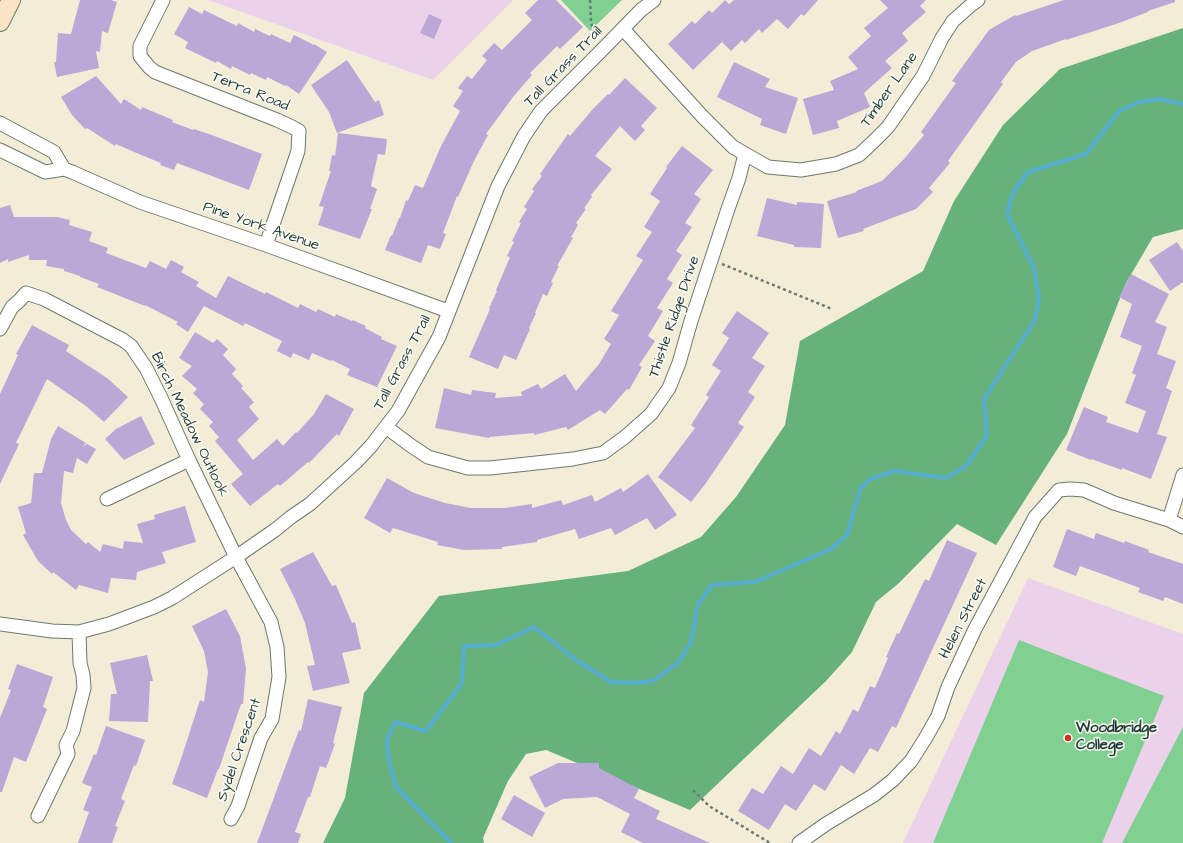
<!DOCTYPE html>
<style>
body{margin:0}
canvas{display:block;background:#f3edd8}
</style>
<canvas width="1183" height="843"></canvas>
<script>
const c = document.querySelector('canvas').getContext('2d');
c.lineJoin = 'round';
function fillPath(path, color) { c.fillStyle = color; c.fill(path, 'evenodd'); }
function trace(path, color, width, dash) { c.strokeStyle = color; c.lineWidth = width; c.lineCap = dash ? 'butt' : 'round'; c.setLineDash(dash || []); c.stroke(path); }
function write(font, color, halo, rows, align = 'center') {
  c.font = font + ' "Architects Daughter",sans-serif'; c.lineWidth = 3; c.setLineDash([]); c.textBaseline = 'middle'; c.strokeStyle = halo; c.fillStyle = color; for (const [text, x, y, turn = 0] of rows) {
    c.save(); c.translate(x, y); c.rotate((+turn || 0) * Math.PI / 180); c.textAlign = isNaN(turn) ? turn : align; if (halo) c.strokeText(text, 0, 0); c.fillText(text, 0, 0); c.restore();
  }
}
fillPath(new Path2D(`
 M208 0H513L433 80Z
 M1028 578 1183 634V843H903Z`), '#ecd1eb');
fillPath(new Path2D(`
 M561 0H622L590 31Z
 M1019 640 1164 696 1102 843H933Z
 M1183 727V843H1122Z`), '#7fd091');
fillPath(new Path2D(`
 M1183 28V229L1153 237 1126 283 1067 434 996 545 957 524 899 583 876 602 852 652 826 681 690 810 546 750 526 754 508 781 483 838 484 843H323L345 798 364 693 439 596 628 571 701 537 736 497 785 425 800 341 923 271 954 201 1003 125 1060 69Z`), '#67b27b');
trace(new Path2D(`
 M451 843 396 787 388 756 387 739 395 722 425 731 429 727 462 683 464 646 496 645 534 627 576 660 611 682 634 683 653 681 678 663 691 642 698 604 712 585 755 582 831 549 847 535 860 489 870 479 895 471 946 478 966 466 987 436 984 399 1035 320 1039 299 1034 268 1007 214 1013 193 1028 172 1086 154 1119 111 1139 102 1159 99 1183 104`), '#55aed2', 4);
fillPath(new Path2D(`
 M80 0H111L117 2 108 33 102 31 100 52 96 51 99 68 57 77 54 62H56L58 33 71 34Z
 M538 0H556L583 27 560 49 557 46 530 73 532 75 513 97 486 134 488 135 474 161 458 197 457 196 443 233 446 234 440 249 428 245 421 263 385 250 391 235 392 236 399 218H400L406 200 408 201 415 185 423 188 441 146 460 111 453 106 463 91 458 88 467 76 472 79 487 60 482 56 494 43 502 50 532 20 525 13Z
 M725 0 729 4 734 0H818L804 16 801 14 788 29 777 19 762 33 759 29 745 43 742 40 731 51 722 42 693 70 668 44 692 21 695 24 709 10 712 13Z
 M880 0H926L920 6 926 12 902 33 908 41 885 61 892 68 864 93 870 107 837 121 839 128 813 135 803 99 834 90 830 81 858 69 848 57 871 36 864 28 888 8Z
 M1064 0H1175V2L1148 11V12L1119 23 1066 40V39L1032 51 1016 62 1001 82 1003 84 948 161 950 163 929 188 933 192 916 209 863 229 864 231 838 238 827 201 857 192 856 191 882 181 904 159 924 135 921 132 956 83 952 81 989 30 1015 15 1016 16Z
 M189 7 202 14 204 10 237 26 238 23 254 32 255 29 270 36 271 34 290 43 294 35 314 45V44L327 52 299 94 286 85 285 86 267 77 266 80 251 73 250 75 232 66 231 69 217 61 216 63 185 48 188 42 174 34Z
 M429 14 442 20 434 39 420 33Z
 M347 60 375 102 379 100 384 115 337 133 329 112 311 85Z
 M734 62 770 79 765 87 798 98 786 134 760 125 762 119 717 97Z
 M96 76 121 104 124 99 141 110 142 107 173 120 172 122 193 130 194 129 209 134 262 154 249 190 177 163 174 170 160 165 161 163 134 152 116 144 115 146 87 128 85 129 72 115 61 97Z
 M625 78 657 108 641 126 645 130 635 141 620 126 595 156 612 169 591 195 592 197 584 208 586 209 576 223 578 225 571 237 573 238 557 266H559L551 282 553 283 547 296 543 294 535 313H536L529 328 530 329 516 360 504 355 498 369 469 357 490 309 489 308 497 291 496 290 510 257 507 256 514 242 512 241 521 223 519 222 527 209 524 207 534 191 532 189 542 176 540 174 568 134 570 136 593 109 608 94 609 95Z
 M338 133 387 139 385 155 378 154 371 186 377 189 370 209H372L360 239 318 225 324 207 319 206 331 171H329L332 155 335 156Z
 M682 146 713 170 694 194 701 199 685 223 692 227 676 251 682 255 667 279 673 283 657 308 663 311 648 336 655 341 639 365 642 367 629 390 627 389 605 414 600 410 568 430 566 427 534 435V433L489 437V438L435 428 444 388 471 395 472 390 496 393 495 398 522 396 521 392 538 384 541 389 565 374 576 391 599 364 611 344 604 339 619 315 611 311 643 260 636 256 652 232 644 227 660 201 650 194 667 168 666 167Z
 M767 198 797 205V202L824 204 821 248 794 247V245L757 236Z
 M10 205 14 217H57L70 220 69 225 92 232 89 241 108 248 106 253 146 268 150 261 166 269 171 260 184 267 181 272 199 282 196 286 216 298 228 276 265 294 266 292 298 308 300 304 316 312 318 309 335 317 336 314 352 321 353 320 366 326 365 328 382 337 381 339 397 346 377 387 347 375 350 369 332 360 331 361 312 353 309 360 293 353 291 358 277 351 282 341 245 323 243 326 204 306 188 332 176 324 178 322 145 305V306L97 287 99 284 80 277V276L64 271V269L46 266 47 260H29V255L8 262V259L0 263V208Z
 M1177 242 1183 251V282L1170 291 1149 260Z
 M1131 274 1169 294 1155 322 1167 327 1157 354 1176 361 1166 388 1172 391 1157 434 1167 437 1151 479 1122 468V470L1091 459V460L1066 450 1084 407 1108 417 1106 422 1138 433 1146 411 1125 403 1136 375 1132 373 1142 346 1120 337 1132 304 1119 297Z
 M737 311 769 333 752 358 765 366 748 392 755 397 738 423 744 427 706 483 691 502 658 477 695 428 691 425 709 397 706 395 721 371 712 365 729 338 722 333Z
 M32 325 69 345 66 351 107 378 128 397 104 422 86 406 47 379 16 443 19 444 0 484V394L18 355 16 354Z
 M195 332 213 343 217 339 228 349 223 355 236 369 232 374 243 386 241 388 254 402 249 407 259 419 237 440 253 460 277 439 283 446 296 432 297 433 314 414 326 394 354 409 339 436 337 434 309 463 308 462 280 486 278 484 250 506 231 484 243 474 215 441 219 437 209 426 213 422 200 409 204 404 193 393 197 389 182 376 192 366 179 358Z
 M141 416 155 444 124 460 105 439 116 429Z
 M58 426 86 443 82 447 87 444 96 449 87 464 77 458 73 473 64 471 61 503 66 520 71 530 86 544 88 542 100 552 103 544 123 549 124 541 143 543 137 524 155 519 154 515 185 506 196 542 162 552 166 563 137 572 136 580 111 578 108 593 79 585 76 590 53 572 52 574 38 561 23 535 26 533 18 507 31 503 34 473H42L51 439Z
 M648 474 677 515 655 530 647 518 615 535 611 528 579 539 575 529 537 540V542L502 547V549L464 550 437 545 438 542 393 528 390 533 364 518 387 478 414 493 445 503 471 508H504L532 504V508L561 500 563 505 592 495 595 502 621 488 623 492Z
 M1067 529 1094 539 1096 533 1124 543 1125 541 1149 550 1148 552 1183 564V604L1165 597 1163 601 1138 592 1140 588 1080 566 1076 576 1053 567Z
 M947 540 977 553 896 728 892 726 878 752 870 748 854 774 841 765 825 791 814 784 796 811 785 804 769 830 738 811 752 788 763 794 781 766 793 774 809 748 821 756 836 731 840 734 853 709 858 712 870 686 875 688 888 658 886 657 897 633 899 634 925 579 929 581Z
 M313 552 332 586 336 585 352 623 355 622 361 649 342 653 350 683 313 691 307 666 315 665 305 623 295 599 280 569Z
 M226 609 240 636 246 669 243 704H241L219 769H218L207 798 172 784 182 756 200 700 204 702 208 672 204 651 192 626Z
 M147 655 153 681H150L148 722 109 721 111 694H117L110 663Z
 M17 664 53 677 43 707 47 709 26 762 14 757 2 792H0V718L11 690 8 689Z
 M308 699 342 707 333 743 335 744 326 768 320 766 310 797H308L295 832 301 834 298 843H257L299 730 301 731Z
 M106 726 145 740 136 766 134 765 121 799 125 801 115 826 118 827 112 843H78L89 812 83 810 92 787 82 783 94 754 96 755Z
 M558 763H599V768L639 789 634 798 660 811 656 819 710 843H643L621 832 630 814 597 797 563 799 545 808 529 777Z
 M514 795 545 813 532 837 501 819Z`), '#bba8d6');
const minor = new Path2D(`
 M163 0 140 46V56L149 67 155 72 277 120 292 127 299 131 298 151 266 245
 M623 29 702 116 733 147 768 167 801 170 836 164 859 155 874 141 888 127 923 76 942 38 953 21 971 5 978 0
 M0 123 54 152 64 169
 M0 150 45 172 64 169 72 172 140 202 266 245 448 311
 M0 329 12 307 20 300 26 293 44 299 123 340 131 346 146 368 161 398 189 460 236 557 271 622 277 647 279 677 272 719 261 738 238 806 231 819
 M386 427 410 445 428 457 468 468H490L573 459 603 453 625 437 651 414 669 388 679 363 691 321 728 209 739 178 745 154
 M107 499 189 460
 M1169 520 1183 475
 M0 624 52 631 79 632 109 624 154 607 172 598 236 557 275 530 291 517 310 504 356 462 371 446 398 411 439 337 498 186 524 136 541 111 599 53 641 10 654 0
 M38 816 68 754 66 745 73 731 84 688 83 675 80 663 79 632
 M799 843 826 824 874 795 893 780 911 761 925 739 938 716 948 687 975 629 1035 517 1059 490 1070 489 1084 490 1114 503 1169 520 1183 527`);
const secondary = new Path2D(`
 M0 22 11 0`);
trace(minor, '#697b6d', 15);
trace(secondary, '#697b6d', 20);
trace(new Path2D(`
 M590 0 591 22 596 39
 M722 264 832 309
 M693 790 709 806 770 843`), '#697b6d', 2.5, [3, 3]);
trace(minor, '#fff', 13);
trace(secondary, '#fce5c4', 18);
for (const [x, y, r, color] of [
 [1068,738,4,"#c8321e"]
]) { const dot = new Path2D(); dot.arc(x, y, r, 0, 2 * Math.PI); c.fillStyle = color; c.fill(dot); trace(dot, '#fdfcf7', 1.5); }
write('15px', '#1f3d34', '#fdfcf7', [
 ["Tall Grass Trail",564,67,-46],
 ["Timber Lane",890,90,-55],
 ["Terra Road",250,92,22],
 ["Pine York Avenue",261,227,19],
 ["Thistle Ridge Drive",675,317,-71],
 ["Tall Grass Trail",403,363,-62],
 ["Birch Meadow Outlook",189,425,64],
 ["Helen Street",964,619,-63],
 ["Sydel Crescent",240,750,-71]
]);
write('bold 15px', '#1f3d34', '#fdfcf7', [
 ["Woodbridge",1076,729],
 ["College",1076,746]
], 'left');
</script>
